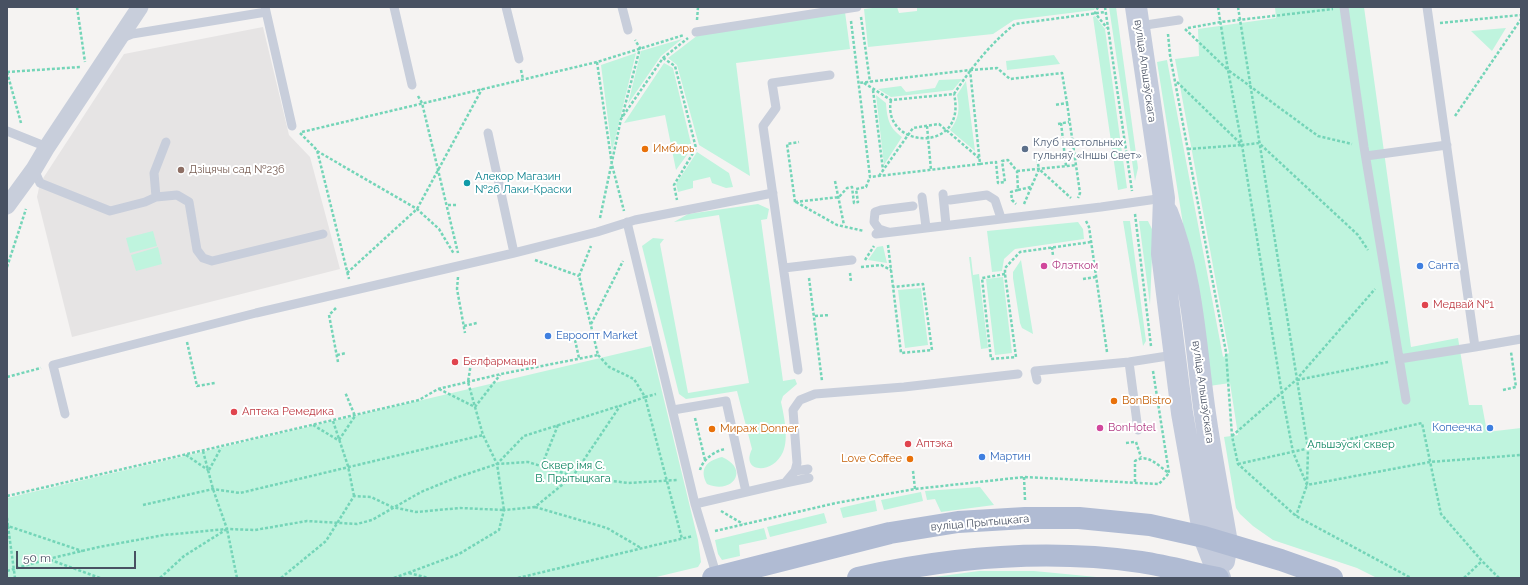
<!DOCTYPE html>
<meta charset="utf-8">
<style>
body{margin:0}
#map{position:relative;width:1528px;height:585px;overflow:hidden;background:#f5f3f2;font-family:Raleway,sans-serif}
canvas{display:block}
.frame{position:absolute;inset:0;border:8px solid #485162;pointer-events:none}
.scale{position:absolute;left:16px;top:551px;width:120px;height:18px;box-sizing:border-box;border:2px solid #485162;border-top:0;padding-left:5px;font-size:12px;line-height:14px;white-space:nowrap;color:#485162;-webkit-text-stroke:3px #fff;paint-order:stroke}
</style>
<div id="map">
<canvas width="1528" height="585"></canvas>
<div class="frame"></div>
<div class="scale">50 m</div>
</div>
<script>
const c = document.querySelector('canvas').getContext('2d');
c.lineJoin = 'round';
function fillPath(path, color) { c.fillStyle = color; c.fill(path, 'evenodd'); }
function trace(path, color, width, dash) { c.strokeStyle = color; c.lineWidth = width; c.lineCap = dash ? 'butt' : 'round'; c.setLineDash(dash || []); c.stroke(path); }
function write(font, color, halo, rows, align = 'center') {
  c.font = font + ' Raleway,sans-serif'; c.lineWidth = 4; c.setLineDash([]); c.textBaseline = 'middle'; c.strokeStyle = halo; c.fillStyle = color; for (const [text, x, y, turn = 0] of rows) {
    c.save(); c.translate(x, y); c.rotate((+turn || 0) * Math.PI / 180); c.textAlign = isNaN(turn) ? turn : align; if (halo) c.strokeText(text, 0, 0); c.fillText(text, 0, 0); c.restore();
  }
}
fillPath(new Path2D(`
 M263 27 289 135 310 157 340 269 72 337 37 197 40 183 124 54Z`), '#e6e4e4');
fillPath(new Path2D(`
 M881 7H897L899 13 917 11V7H1096L1094 10 1014 20 993 34 868 47 864 9Z
 M1109 7H1116L1138 168 1135 181Z
 M1275 7H1364L1411 347 1458 338 1469 405H1482L1487 432 1521 428V578H1377L1357 568 1273 540 1253 526 1240 514 1236 508 1224 437 1238 435 1230 383 1209 386 1157 62 1167 60 1223 357 1229 353 1175 59 1199 56 1198 29 1276 18Z
 M845 12 850 49 736 63 750 176 699 145 677 65 668 58 698 35Z
 M1095 16 1105 29 1127 188 1118 190 1093 17Z
 M1506 28 1492 51 1471 31Z
 M682 39 661 56 628 104 641 51Z
 M636 53 612 151 601 65Z
 M1054 55 1060 64 1007 70 1006 61Z
 M664 63 673 68 692 148 676 170 665 115 624 123Z
 M962 79 953 90 891 97 878 89 901 86 906 92 935 88 939 80Z
 M966 81 975 151 950 130C959 119 960 109 957 95Z
 M876 95 886 103C887 118 889 128 902 137L884 165Z
 M697 152 729 173 733 187 726 188 712 183 710 177 693 181V188L678 192 676 184Z
 M758 204 769 209 767 219 761 220 783 381 795 379 797 384 783 396 781 402C784 416 789 438 783 452 773 475 740 473 752 449L737 391 693 398 686 399 679 394 642 246 653 238 664 239 660 244 688 393 749 383 719 215 674 222 688 214Z
 M1123 221H1130L1146 341 1143 346Z
 M1139 221H1148L1153 231 1150 305Z
 M1078 222 1083 229 1084 239 1015 249 1004 259 1002 271 992 272 987 231Z
 M153 231 157 246 130 253 126 238Z
 M883 246 887 263 868 260 877 247Z
 M158 247 162 264 136 271 131 255Z
 M969 257H971L973 275 979 274 988 348 981 349Z
 M1021 260 1033 334 1022 328 1020 323 1013 278V272Z
 M1003 277 1012 353 995 355 986 279Z
 M921 288 928 345 905 348 898 290Z
 M651 346 698 540 701 562 698 567 652 578H7V498Z
 M722 457C750 469 733 495 707 484 699 469 706 461 722 457Z
 M980 487 994 505 941 512 935 499 927 500 925 491Z
 M921 492 923 501 884 510 881 500Z
 M875 500 877 511 843 518 840 508Z
 M824 513 827 523 770 537 767 527Z
 M764 528 767 539 739 545 740 556 722 560 718 554 715 540Z
 M979 571H1034L1107 578H927Z`), '#bff4de');
trace(new Path2D(`
 M77 7 85 62
 M1098 7 1095 13 1107 28
 M1105 7 1132 191
 M1218 7 1228 70 1318 136 1352 144
 M1238 7 1308 449 1307 485 1296 516
 M861 17 870 82
 M697 20 698 7
 M851 21 870 177 980 164 970 70 859 83
 M1440 23 1521 15
 M1188 28 1221 22 1333 9
 M1185 29 1228 70 1242 145 1282 394 1293 452 1307 485 1430 462 1521 455
 M1168 34 1170 55 1226 352 1232 436 1238 464 1296 516 1411 578
 M663 58 675 66 696 148 674 185 677 200
 M597 62 612 165 624 211
 M521 70 523 79
 M970 70 997 68 1010 79 1062 73 1067 103 1055 105
 M7 72 81 67
 M7 72 21 123
 M1177 82 1242 145 1259 143 1358 235 1368 250
 M864 83 891 100 954 94C971 68 991 43 1015 24L1105 12
 M873 90 883 170
 M418 96 422 103 458 253
 M891 100C881 149 968 155 954 94
 M1067 103 1080 193 1078 198
 M1455 116 1521 19
 M622 117 640 48 635 40
 M1061 123 1066 166
 M1058 124 1069 122
 M927 126 931 170
 M302 132 597 62 684 35
 M300 133 317 150 349 279
 M1188 149 1242 145
 M317 151 417 209 439 229 454 254
 M1037 159 1039 169
 M980 164 996 162 998 183 1005 182 1002 161 1008 160 1017 171 1018 190 1011 192 1012 200 1016 204
 M1017 171 1076 165
 M879 176 913 128 939 124 979 158
 M835 181 844 225
 M1018 190 1031 187
 M795 202 839 197 847 188 852 187 854 203 858 202 856 189 866 187 870 177
 M795 202 787 144 799 142
 M796 202 837 225 864 231
 M1024 204 1039 169 1071 198
 M448 205H456
 M1135 214 1151 346
 M600 218 621 119 663 58 688 38
 M1086 221 1089 227 1107 352
 M888 245 901 353 932 350 923 284 893 287
 M1052 247 1053 256
 M535 260 579 276
 M865 260 874 246
 M7 267 26 209
 M861 267 881 265 891 270
 M347 273 417 209 482 89
 M850 273 851 282
 M1005 274 982 278 991 359 1016 357 1005 274V268L1020 252 1091 242
 M458 277 457 289 465 333
 M809 278 822 381
 M1083 279 1096 277
 M336 308 329 315 338 362
 M815 316 830 315
 M591 324 623 261
 M464 326 477 323
 M575 340 579 358
 M187 342 197 386 215 383
 M337 355 346 353
 M598 355 609 367 634 379 645 397 656 394
 M471 363 468 382 475 407 483 435 497 464
 M1153 371 1169 473
 M7 377 41 368
 M1297 380 1388 362
 M439 389 475 407 500 375
 M1503 390 1516 387 1511 352
 M695 418 705 460
 M333 421 348 466 354 496
 M313 425 338 440
 M1232 436 1296 380 1375 289
 M339 440 355 416 345 392
 M1136 442 1141 457
 M1126 443 1134 442
 M203 451 213 489 227 529
 M186 455 208 470
 M1238 464 1422 423 1441 514 1482 561 1499 578
 M542 465 558 425
 M209 470 221 448
 M700 470C703 459 715 451 725 449
 M913 471 915 489
 M1024 477 1025 500
 M1135 482V461C1148 453 1157 465 1169 473
 M7 496 419 400 438 389 501 374 598 355 579 276 591 246
 M143 505 213 489 240 493 483 435
 M535 507 607 528 641 548
 M721 511 743 524
 M7 518 8 526 82 551
 M8 526 15 578
 M715 531 836 503 915 489 1024 477 1159 484 1169 473
 M48 559 99 547 164 535 227 529 255 530 307 521 357 524 372 520 421 492 455 478 497 464 528 462 573 476 628 483 677 480
 M7 571 48 559 100 578
 M409 573 428 578
 M160 578 184 556 227 529 237 578
 M281 578 326 541 354 496 371 497 392 507 416 512 460 508 504 510 497 464 524 436 619 406
 M394 578 459 554 499 530 504 510 535 507 573 476 620 406 645 397 682 539
 M518 578 693 536
 M1464 578 1482 561`), '#74d5b8', 2.5, [3, 2]);
trace(new Path2D(`
 M265 7 292 126
 M394 7 412 85
 M506 7 519 59
 M622 7 628 30
 M1344 7 1364 147 1406 400
 M1427 7 1475 347 1521 339
 M1139 26 1179 20
 M696 32 857 7
 M122 38 132 34 266 12
 M7 131 47 147
 M488 133 514 253
 M1366 156 1447 145
 M34 169 40 183 110 211 145 202 156 197 154 173 166 142
 M943 194 946 225
 M156 197 177 195 189 202 197 250 203 258 212 261 323 234
 M922 197 926 227
 M950 200 987 195 995 200 1001 218
 M627 222 695 504 717 577
 M888 232 879 229 874 222 875 212 881 210 913 206
 M876 234 1101 207 1164 198
 M784 268 852 260
 M1399 359 1475 347
 M1129 362 1138 430
 M798 370 763 126 776 108 772 83 830 75
 M1037 380 1035 371 1129 362 1174 355
 M673 410 726 401 746 492
 M65 414 53 365 256 313 514 253 597 232 635 220 773 193
 M795 471 808 469
 M785 483 809 478
 M695 504 785 483 795 471 797 463 793 410 800 400 815 394 904 387 1018 374`), '#c8cedb', 9);
trace(new Path2D(`
 M7 206 34 169 47 147 140 7`), '#c8cedb', 17);
trace(new Path2D(`
 M1136 7 1164 198 1162 254 1182 413 1204 537 1220 578
 M1167 212C1191 271 1195 336 1203 399 1209 447 1219 495 1227 543L1224 561`), '#c4cbdc', 22);
trace(new Path2D(`
 M713 578 890 533 958 522 1025 518H1079L1150 525 1204 537 1281 560 1332 578
 M858 578C950 557 1047 549 1141 562 1167 566 1193 573 1218 578`), '#b0bbd3', 22);
for (const [x, y, r, color] of [
 [645,149,4,"#e8710a"],
 [1025,149,4,"#5c6f8a"],
 [181,170,4,"#8d6e63"],
 [467,183,4,"#0f9aa8"],
 [1044,266,4,"#d1479c"],
 [1420,266,4,"#3f7fe0"],
 [1425,305,4,"#e0444e"],
 [548,336,4,"#3f7fe0"],
 [455,362,4,"#e0444e"],
 [1114,401,4,"#e8710a"],
 [234,412,4,"#e0444e"],
 [1100,428,4,"#d1479c"],
 [1490,428,4,"#3f7fe0"],
 [712,429,4,"#e8710a"],
 [908,444,4,"#e0444e"],
 [982,457,4,"#3f7fe0"],
 [910,459,4,"#e8710a"]
]) { const dot = new Path2D(); dot.arc(x, y, r, 0, 2 * Math.PI); c.fillStyle = color; c.fill(dot); trace(dot, '#fff', 1.5); }
write('11px', '#485162', '#fff', [
 ["вуліца Альшэўскага",1145,71,82],
 ["вуліца Альшэўскага",1203,392,82],
 ["вуліца Прытыцкага",980,523,-5]
]);
write('11px', '#4e5e75', '#fff', [
 ["Клуб настольных",1033,143],
 ["гульняў «Іншы Свет»",1033,156]
], 'left');
write('11px', '#c56008', '#fff', [
 ["Имбирь",653,149],
 ["BonBistro",1122,401],
 ["Мираж Donner",720,429],
 ["Love Coffee",902,459,"right"]
], 'left');
write('11px', '#785e54', '#fff', [
 ["Дзіцячы сад №236",189,170]
], 'left');
write('11px', '#0d838f', '#fff', [
 ["Алекор Магазин",475,177],
 ["№26 Лаки-Краски",475,190]
], 'left');
write('11px', '#b23c85', '#fff', [
 ["Флэтком",1052,266],
 ["BonHotel",1108,428]
], 'left');
write('11px', '#366cbe', '#fff', [
 ["Санта",1428,266],
 ["Евроопт Market",556,336],
 ["Копеечка",1482,428,"right"],
 ["Мартин",990,457]
], 'left');
write('11px', '#be3a42', '#fff', [
 ["Медвай №1",1433,305],
 ["Белфармацыя",463,362],
 ["Аптека Ремедика",242,412],
 ["Аптэка",916,444]
], 'left');
write('11px', '#108662', '#fff', [
 ["Альшэўскі сквер",1351,445],
 ["Сквер імя С.",573,466],
 ["В. Прытыцкага",573,479]
]);
</script>
